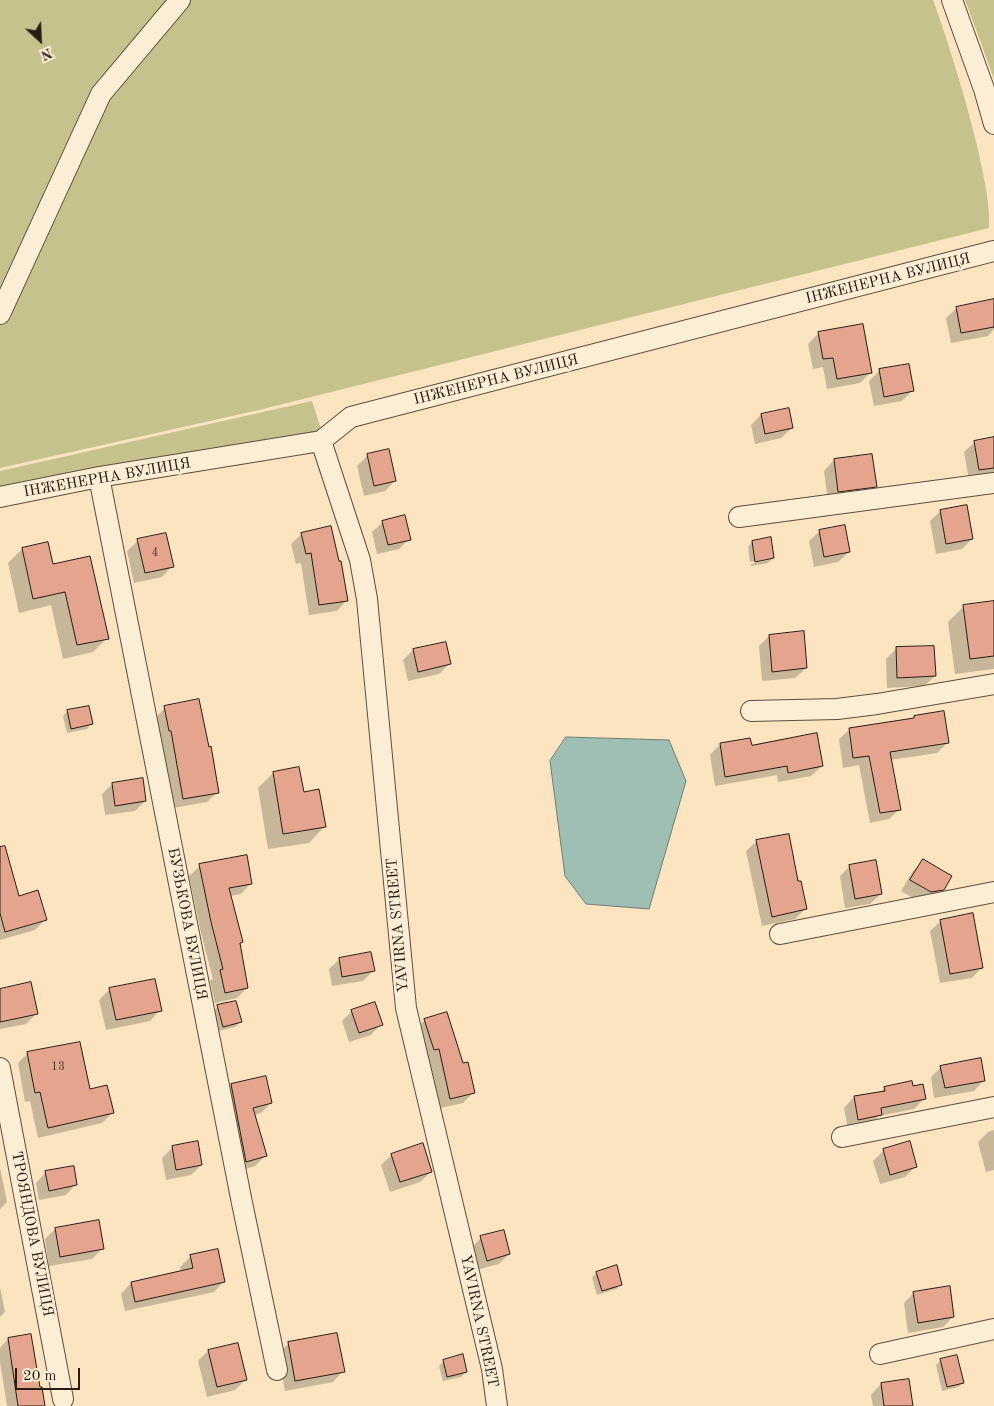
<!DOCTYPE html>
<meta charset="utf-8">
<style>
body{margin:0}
#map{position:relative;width:994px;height:1406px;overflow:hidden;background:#fbe4bf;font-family:"Old Standard TT",serif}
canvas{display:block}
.north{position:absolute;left:15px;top:15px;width:50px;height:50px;-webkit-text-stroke:4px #fcedd5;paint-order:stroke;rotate:155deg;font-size:14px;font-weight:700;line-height:20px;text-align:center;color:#281d13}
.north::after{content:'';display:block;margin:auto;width:18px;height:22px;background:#281d13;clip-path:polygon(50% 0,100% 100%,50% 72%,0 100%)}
.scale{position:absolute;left:15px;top:1368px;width:65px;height:22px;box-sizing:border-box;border:2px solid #281d13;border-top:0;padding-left:6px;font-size:15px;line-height:18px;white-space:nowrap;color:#281d13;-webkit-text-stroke:4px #fcedd5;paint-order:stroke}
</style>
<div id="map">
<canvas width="994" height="1406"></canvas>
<div class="north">N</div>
<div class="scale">20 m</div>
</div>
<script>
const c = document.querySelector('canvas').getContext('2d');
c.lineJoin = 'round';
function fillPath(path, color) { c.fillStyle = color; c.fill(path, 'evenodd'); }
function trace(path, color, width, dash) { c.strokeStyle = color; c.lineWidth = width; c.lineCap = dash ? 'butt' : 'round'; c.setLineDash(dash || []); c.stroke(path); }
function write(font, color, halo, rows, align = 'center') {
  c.font = font + ' "Old Standard TT",serif'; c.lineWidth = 5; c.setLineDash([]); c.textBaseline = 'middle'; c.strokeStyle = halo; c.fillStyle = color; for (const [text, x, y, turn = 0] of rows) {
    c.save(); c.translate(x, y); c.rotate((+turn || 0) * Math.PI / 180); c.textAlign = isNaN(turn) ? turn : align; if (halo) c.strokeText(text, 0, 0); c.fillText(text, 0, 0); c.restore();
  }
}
fillPath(new Path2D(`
 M0 0H933C950 45 994 186 989 228L259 410 0 468Z
 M965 0H994V79L967 5Z
 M312 401 322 432 0 495V471Z`), '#c5c28e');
const water = new Path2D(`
 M566 737 669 740 686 781 649 909 586 904 565 876 550 761Z`);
fillPath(water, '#9fbeb4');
trace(water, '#6f7e74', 1);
fillPath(new Path2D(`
 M994 303V329L988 336 951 343 946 318 957 308Z
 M819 333 871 372 860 383 827 389 823 367 813 369 808 344Z
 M880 370 912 391 902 401 874 406 869 381Z
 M761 415 792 428 781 438 755 444 751 425Z
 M994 438V476L969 480 964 452 975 442Z
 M368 455 395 481 385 491 364 496 357 466Z
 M834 460 875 486 865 497 828 502 824 471Z
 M941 511 972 539 962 549 936 554 930 521Z
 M383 522 409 539 399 549 377 554 372 532Z
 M820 531 849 552 838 562 814 567 809 541Z
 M302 534 338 563 347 600 337 611 309 615 301 563 296 564 291 544Z
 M138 541 172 566 162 577 134 583 127 551Z
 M752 542 773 558 768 563 751 566V564L769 560V558L750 562 748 547Z
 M47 543 52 566 107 638 93 652 63 659 51 605 19 613 8 563 22 549Z
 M994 602V669L955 674 948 622 964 606Z
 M769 636 806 668 795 678 762 681 759 646Z
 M896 649 935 676 924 686 887 688 886 659Z
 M413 650 449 664 439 674 408 681 403 660Z
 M165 708 218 792 207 802 173 808 161 740 159 741 155 718Z
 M68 711 91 724 87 729 67 733 63 716Z
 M914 717 948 742 937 753 890 760 900 809 889 819 870 823 859 765 843 768 839 739 850 729 912 720Z
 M720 744 751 747 822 766 811 776 778 782 777 775 715 786 710 755Z
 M273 773 303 793 324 827 309 843 268 849 258 788Z
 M112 784 145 801 135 811 105 815 102 794Z
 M757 841 797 883 805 909 795 919 762 926 746 851Z
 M0 850 18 897 45 920 35 930 0 940Z
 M923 860 943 889 932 900 920 902 901 891 913 871Z
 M200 866 251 883 241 894 230 896 241 942 239 945 247 988 237 998 215 1003 210 981 213 979 201 933 189 876Z
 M850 866 881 894 870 904 845 908 840 876Z
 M941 921 982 967 972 978 940 983 930 931Z
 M340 959 373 971 363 981 332 986 329 969Z
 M110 989 160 1010 150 1021 106 1030 99 1000Z
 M0 990 36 1014 26 1024 0 1029Z
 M218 1007 240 1022 235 1027 218 1031 213 1011Z
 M352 1011 381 1024 371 1035 349 1042 342 1021Z
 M425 1020 462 1064 474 1092 463 1103 440 1108 428 1058 423 1060 414 1031Z
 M28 1053 112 1113 102 1123 38 1138 30 1101 25 1102 18 1063Z
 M941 1067 984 1080 974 1091 934 1098 931 1077Z
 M231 1085 271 1103 261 1113 254 1115 265 1156 255 1166 236 1172 221 1095Z
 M885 1088H912L925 1098 914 1109 879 1116 870 1125 848 1129 844 1108 854 1097 879 1093Z
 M994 1130V1170L986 1172 978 1142 988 1132Z
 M172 1148 201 1165 191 1175 166 1180 162 1158Z
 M884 1150 916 1166 905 1177 880 1184 873 1161Z
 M392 1155 431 1172 420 1182 390 1192 381 1165Z
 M0 1168 7 1202 0 1209Z
 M46 1172 76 1184 66 1195 39 1200 36 1183Z
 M55 1229 102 1249 92 1259 49 1266 45 1239Z
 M481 1238 509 1254 499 1264 476 1270 471 1248Z
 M191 1256 224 1281 214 1292 125 1311 121 1294 131 1283 181 1272 180 1267Z
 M597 1273 621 1284 616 1289 597 1295 592 1277Z
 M0 1287 5 1312 0 1317Z
 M914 1293 953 1317 943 1327 908 1333 904 1303Z
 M336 1334 343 1371 333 1382 285 1391 278 1354 288 1344Z
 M8 1339 44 1406H7L0 1362V1348Z
 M208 1351 245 1380 235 1390 207 1397 198 1361Z
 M941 1360 963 1383 958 1387 942 1391 936 1365Z
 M444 1361 466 1372 461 1377 443 1381 439 1366Z
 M908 1380 912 1406H873L871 1395 881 1384Z`), '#0003');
const building = new Path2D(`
 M994 299V327L961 333 956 307Z
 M863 324 872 373 837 379 833 358 823 359 818 332Z
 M909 364 914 391 884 397 879 369Z
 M789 408 793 428 765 434 761 414Z
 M994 437V468L979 470 974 441Z
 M389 449 396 481 374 486 367 454Z
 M872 454 877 487 838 492 834 459Z
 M967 505 973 539 946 544 940 510Z
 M405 515 411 540 388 545 382 521Z
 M845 525 850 552 824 557 819 530Z
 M331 526 339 561H341L348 601 319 605 311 553 306 554 301 533Z
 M166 533 174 567 145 573 137 539Z
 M771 537 774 558 755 562 752 541Z
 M48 542 53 564 90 556 109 639 77 645 65 592 33 599 22 548Z
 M994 601V656L970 659 963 605Z
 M804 631 807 668 772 672 769 635Z
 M446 642 451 664 418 672 413 649Z
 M934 646 936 676 897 678 896 647Z
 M199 699 209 747 211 746 219 793 183 799 171 731H169L164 706Z
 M89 706 93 724 71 729 67 710Z
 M944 711 949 743 890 752 901 810 880 813 869 756 853 758 849 728 914 718V716Z
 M817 733 823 766 788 773 787 766 725 777 720 743 750 738 752 745Z
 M299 767 304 792 319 789 326 827 283 834 273 772Z
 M143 778 146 801 115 806 112 783Z
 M789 834 798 881H801L807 909 772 917 756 840Z
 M5 846 19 896 38 890 47 920 5 932 0 913V847Z
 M247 855 252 884 229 888 243 942 240 943 248 988 225 993 220 970 223 969 211 922 199 864Z
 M923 859 952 876 944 890 931 892 910 880Z
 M876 860 882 894 855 899 849 865Z
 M973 913 983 968 950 974 940 920Z
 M371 952 375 971 342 977 339 958Z
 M155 979 162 1011 116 1020 109 988Z
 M31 982 38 1014 0 1022V989Z
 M236 1001 242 1022 223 1027 217 1005Z
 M375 1002 383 1025 359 1033 351 1010Z
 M447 1012 463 1063 468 1062 475 1093 450 1099 439 1049 434 1050 424 1019Z
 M80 1042 90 1089 107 1085 114 1113 48 1128 40 1092 35 1093 27 1052Z
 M981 1058 985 1081 945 1088 940 1066Z
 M266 1076 272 1103 253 1108 267 1156 246 1162 231 1084Z
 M912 1081 913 1086 923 1084 926 1099 881 1108 882 1115 858 1120 854 1096 885 1091 884 1087Z
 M198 1141 202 1165 176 1170 172 1146Z
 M910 1141 917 1167 890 1175 883 1149Z
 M423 1143 432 1172 400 1182 391 1154Z
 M74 1166 77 1185 49 1191 45 1171Z
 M99 1220 104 1249 60 1257 55 1228Z
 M504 1230 510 1254 487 1261 480 1236Z
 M218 1249 225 1282 135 1302 131 1282 193 1268 190 1255Z
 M617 1265 622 1285 602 1291 596 1272Z
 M950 1286 954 1317 918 1323 913 1292Z
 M337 1333 345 1372 295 1381 288 1342Z
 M31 1334 40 1387H42L45 1406H18L8 1338Z
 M238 1343 247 1380 217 1387 208 1350Z
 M463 1354 467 1372 447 1377 443 1360Z
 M957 1355 964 1383 947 1387 940 1359Z
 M909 1379 913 1406H884L881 1383Z`);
fillPath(building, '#e4a48d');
trace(building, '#281d13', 1);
const street = new Path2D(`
 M952 0 984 89 994 124
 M0 314 101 94 180 0
 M321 441 360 560 367 599 406 1008 492 1369 497 1406
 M99 477 242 1203 277 1370
 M0 497 99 477 321 441 351 417 994 251
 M739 517 994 483
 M751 711 837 709 877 704 994 684
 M780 934 994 892
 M0 1068 63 1399
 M842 1137 994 1107
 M880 1354 994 1329`);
trace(street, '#5d4f3e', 22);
trace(street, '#fcedd5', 20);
write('12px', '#573f32', null, [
 ["4",155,553],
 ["13",58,1067]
]);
write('15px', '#281d13', '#fcedd5', [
 ["ІНЖЕНЕРНА ВУЛИЦЯ",888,279,-14],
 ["ІНЖЕНЕРНА ВУЛИЦЯ",496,380,-14],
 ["ІНЖЕНЕРНА ВУЛИЦЯ",107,478,-10],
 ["БУЗЬКОВА ВУЛИЦЯ",187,924,79],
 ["YAVIRNA STREET",398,925,-95],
 ["ТРОЯНДОВА ВУЛИЦЯ",32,1234,79],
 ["YAVIRNA STREET",479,1321,78]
]);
</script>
